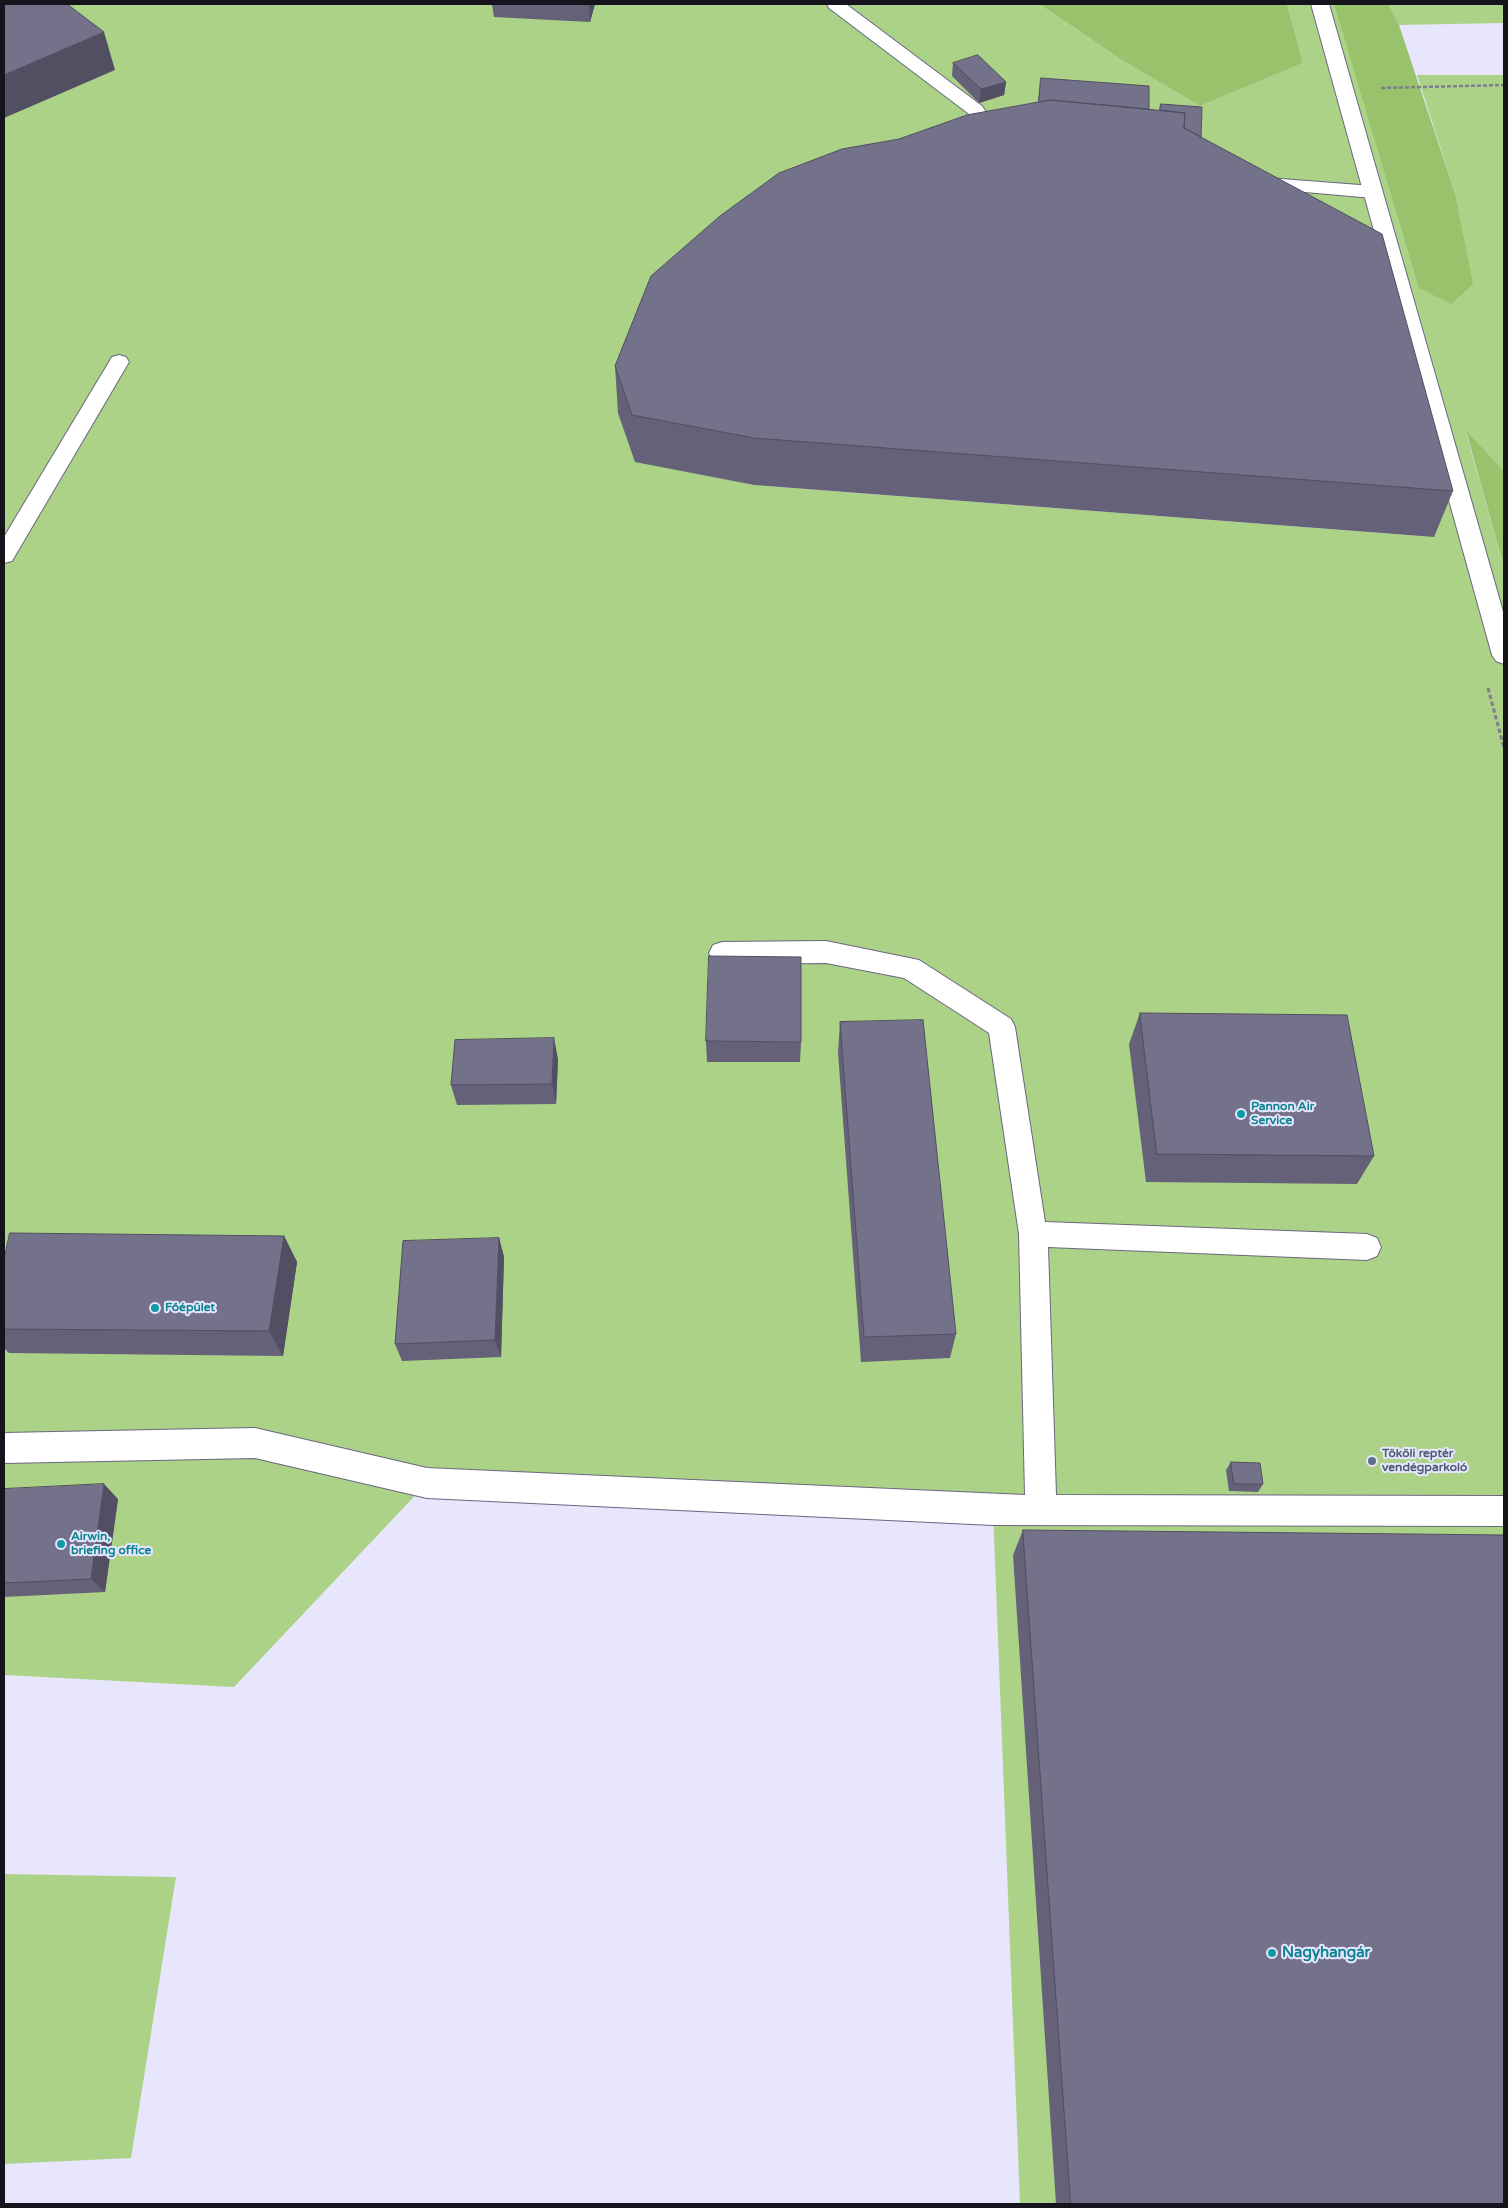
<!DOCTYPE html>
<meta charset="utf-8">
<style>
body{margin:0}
#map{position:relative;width:1508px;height:2208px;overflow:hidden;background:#e8e6fd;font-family:"Varela Round",sans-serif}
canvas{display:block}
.frame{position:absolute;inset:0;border:5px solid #15141d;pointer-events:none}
</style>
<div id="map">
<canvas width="1508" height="2208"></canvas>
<div class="frame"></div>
</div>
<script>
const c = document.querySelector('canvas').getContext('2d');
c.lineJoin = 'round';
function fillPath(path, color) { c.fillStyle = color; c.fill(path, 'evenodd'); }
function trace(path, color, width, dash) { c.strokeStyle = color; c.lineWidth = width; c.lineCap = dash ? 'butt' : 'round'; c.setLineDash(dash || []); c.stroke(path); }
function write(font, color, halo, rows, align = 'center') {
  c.font = font + ' "Varela Round",sans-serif'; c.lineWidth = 4; c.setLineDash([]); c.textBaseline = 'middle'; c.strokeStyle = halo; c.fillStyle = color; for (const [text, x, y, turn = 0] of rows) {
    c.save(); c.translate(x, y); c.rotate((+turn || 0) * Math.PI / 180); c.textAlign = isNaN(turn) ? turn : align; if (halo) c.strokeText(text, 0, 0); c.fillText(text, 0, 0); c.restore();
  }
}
fillPath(new Path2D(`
 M4 4H1039L1125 62 1200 106 1303 63 1287 4H1334L1369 119 1472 284 1455 193 1417 75H1504V471L1466 433 1504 567V2204H1020L993 1510 427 1483 234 1687 4 1675ZM635 461 1434 537 754 485Z
 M1388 4H1504V23L1399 25Z
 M4 1874 176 1877 131 2158 4 2164Z`), '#acd287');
fillPath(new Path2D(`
 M1039 4H1287L1303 63 1200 106 1125 62Z
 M1334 4H1388L1399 25 1455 193 1473 284 1451 304 1419 288Z
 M1466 431 1504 471V567Z`), '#98c26c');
const minor = new Path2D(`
 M827 4H846L982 106 1008 145 1006 149 999 151 992 149 969 114 829 8Z
 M1255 177 1373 186 1380 188 1383 192 1380 196 1373 198 1248 187 1246 183 1248 179Z
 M119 355 126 357 129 362 12 561 4 563V537L112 357Z
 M826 941 919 960 1011 1019 1015 1027 1045 1222 1367 1234 1377 1238 1381 1247 1377 1256 1367 1260 1048 1247 1056 1495 1504 1496V1526L993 1525 427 1498 255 1458 4 1463V1433L255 1428 427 1468 1025 1495 1019 1234 989 1033 904 978 826 963 722 964 713 961 709 953 713 945 722 942Z`);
const major = new Path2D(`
 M1311 4H1329L1504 615V664L1496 661 1492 655Z`);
trace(minor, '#6a6780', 2);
trace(major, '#6a6780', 2);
trace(new Path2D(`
 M1381 88 1504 85`), '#7f7e8e', 2.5, [4, 2]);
trace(new Path2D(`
 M1488 688 1504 748`), '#7f7e8e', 3, [4.5, 2.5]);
fillPath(minor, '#fff');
fillPath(major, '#fff');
fillPath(new Path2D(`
 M492 4H595L590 22 494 17Z
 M953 63 1006 82 1004 95 979 103 952 76Z
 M1041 78 1149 109 1159 110 1161 104 1201 137 1453 491 1434 537 754 485 635 462 618 413 615 366 899 139 1038 102Z
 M1140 1013 1374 1156 1357 1184 1146 1182 1129 1044Z
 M840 1022 956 1334 950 1358 861 1362 838 1053Z
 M706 1041 801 1042 800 1062H707Z
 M558 1059 556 1104 457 1105 451 1085Z
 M284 1236 297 1262 283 1356 9 1353 4 1348V1260Z
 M499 1238 504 1257 501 1357 402 1361 395 1344Z
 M1231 1462 1263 1484 1258 1492 1229 1491 1226 1470Z
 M4 1489 118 1499 105 1592 4 1597Z
 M1023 1530 1504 2204H1056L1013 1555Z`), '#646178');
fillPath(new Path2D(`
 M589 4H595L590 22Z
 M104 32 115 70 4 118V75Z
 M1006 82 1004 95 979 103 981 89Z
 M554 1038 558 1059 556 1104 552 1084Z
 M284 1236 297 1262 283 1356 269 1331Z
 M499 1238 504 1257 501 1357 495 1340Z
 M104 1484 118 1499 105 1592 91 1579Z`), '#514f61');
const building = new Path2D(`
 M4 4H67L104 32 4 75Z
 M978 55 1006 82 981 89 953 63Z
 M1041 78 1149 86V109L1050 100 1039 102Z
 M1050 100 1185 113 1184 128 1382 234 1453 491 754 438 632 415 615 366 651 276 720 216 779 173 842 149 899 139 967 115Z
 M1161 104 1202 107 1201 137 1184 128 1185 113 1160 110Z
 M709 956 801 957V1042L706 1041Z
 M1140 1013 1347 1015 1374 1156 1157 1154Z
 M923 1020 956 1334 864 1337 840 1022Z
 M554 1038 552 1084 451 1085 455 1040Z
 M10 1233 284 1236 269 1331 4 1329V1260Z
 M499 1238 495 1340 395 1344 403 1241Z
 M1231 1462 1260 1463 1263 1484H1234Z
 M104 1484 91 1579 4 1583V1489Z
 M1023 1530 1504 1535V2204H1071Z`);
fillPath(building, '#74718b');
trace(building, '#514f61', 1);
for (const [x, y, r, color] of [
 [1241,1114,5,"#0f9aa8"],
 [155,1308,5,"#0f9aa8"],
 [1372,1461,5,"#5c6f8a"],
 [61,1544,5,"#0f9aa8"],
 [1272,1953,5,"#0f9aa8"]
]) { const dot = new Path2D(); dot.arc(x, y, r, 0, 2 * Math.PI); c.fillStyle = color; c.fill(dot); trace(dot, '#e8e6fd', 2); }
write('bold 12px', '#0d838f', '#e8e6fd', [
 ["Pannon Air",1251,1107],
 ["Service",1251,1121],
 ["Főépület",165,1308],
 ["Airwin,",71,1537],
 ["briefing office",71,1551]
], 'left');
write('bold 12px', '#4e5e75', '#e8e6fd', [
 ["Tököli reptér",1382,1454],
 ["vendégparkoló",1382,1468]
], 'left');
write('bold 15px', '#0d838f', '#e8e6fd', [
 ["Nagyhangár",1282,1953]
], 'left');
</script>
